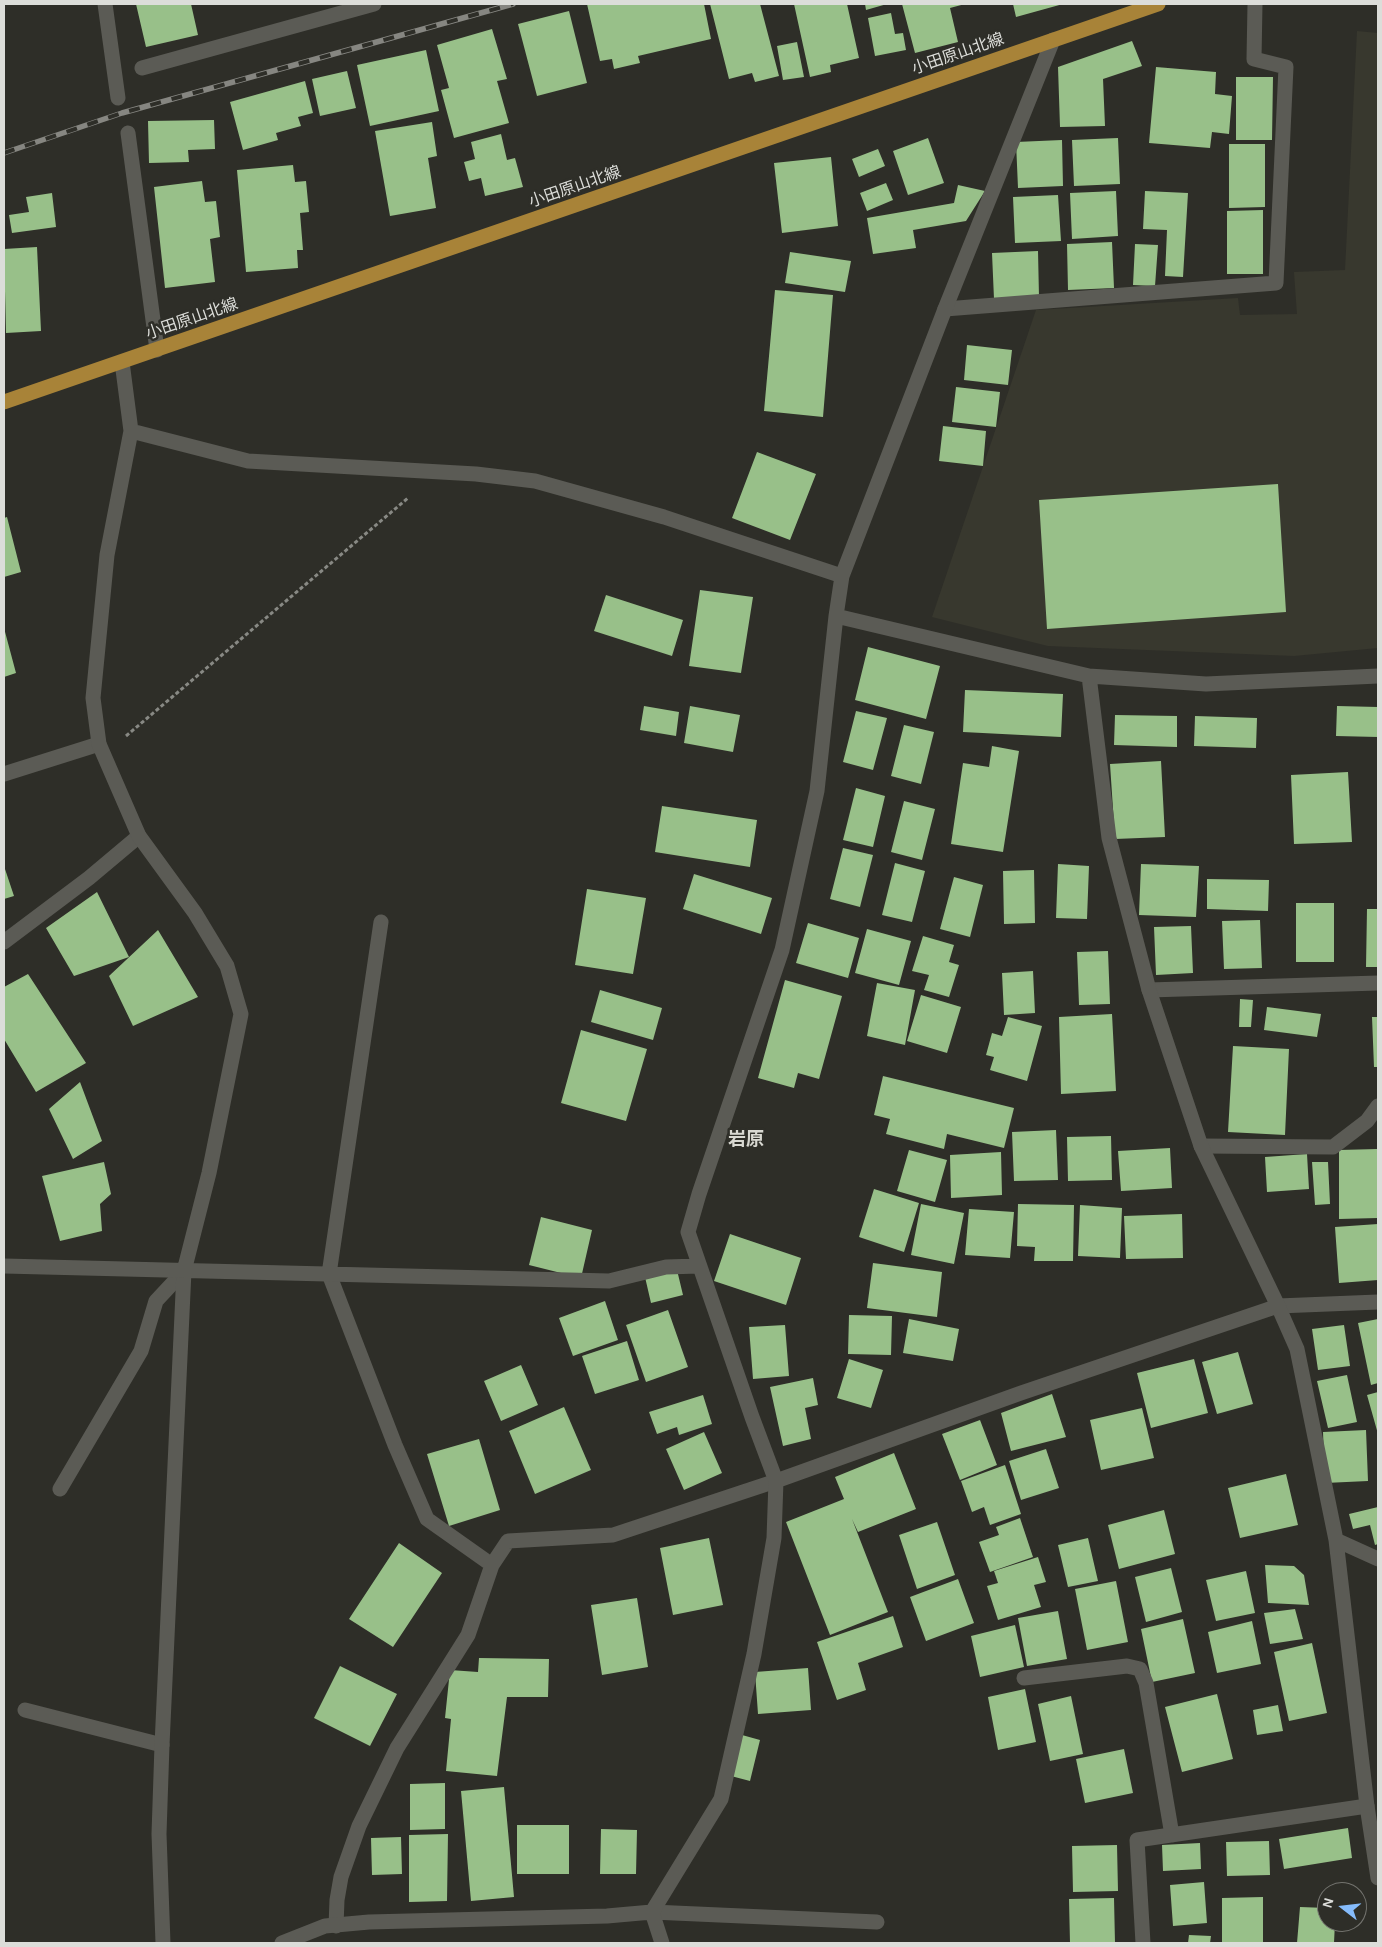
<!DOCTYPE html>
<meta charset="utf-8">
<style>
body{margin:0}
#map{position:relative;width:1382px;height:1947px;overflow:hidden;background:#2e2e28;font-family:Karla,sans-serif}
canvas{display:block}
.frame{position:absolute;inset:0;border:5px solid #dcddd9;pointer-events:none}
.north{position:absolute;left:1317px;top:1882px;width:50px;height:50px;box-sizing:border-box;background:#2e2e28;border:1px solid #74746f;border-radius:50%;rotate:286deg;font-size:14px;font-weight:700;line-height:20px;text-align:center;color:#dcddd9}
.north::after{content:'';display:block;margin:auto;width:18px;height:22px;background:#85bbfb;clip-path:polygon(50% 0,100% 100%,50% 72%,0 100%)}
</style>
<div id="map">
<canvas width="1382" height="1947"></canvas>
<div class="frame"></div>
<div class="north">N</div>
</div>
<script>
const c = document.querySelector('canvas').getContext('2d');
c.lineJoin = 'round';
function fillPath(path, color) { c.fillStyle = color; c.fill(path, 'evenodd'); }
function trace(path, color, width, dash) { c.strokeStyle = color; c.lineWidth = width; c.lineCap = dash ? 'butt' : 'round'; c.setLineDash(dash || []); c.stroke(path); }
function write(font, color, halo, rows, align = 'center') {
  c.font = font + ' Karla,"Noto Sans JP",sans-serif'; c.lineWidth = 5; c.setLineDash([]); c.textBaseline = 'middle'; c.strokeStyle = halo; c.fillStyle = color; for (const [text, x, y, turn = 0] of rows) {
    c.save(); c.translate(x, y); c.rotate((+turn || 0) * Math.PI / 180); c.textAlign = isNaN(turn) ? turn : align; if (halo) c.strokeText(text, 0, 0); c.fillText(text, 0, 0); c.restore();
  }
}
fillPath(new Path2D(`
 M1357 31 1378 33V648L1294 656 1048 646 932 617 1036 310 1238 298 1240 315 1297 314 1294 272 1345 270Z`), '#38382e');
fillPath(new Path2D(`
 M136 4H191L198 35 146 47Z
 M587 4H704L711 39 638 56 640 63 614 69 612 59 600 61Z
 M710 4H760L779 76 755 82 752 73 729 79Z
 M794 4H847L859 58 830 65 831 72 810 77Z
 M865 4H887L866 10Z
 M902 4H965L950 8 958 42 915 53Z
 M1013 4H1063L1016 17Z
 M569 11 587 83 537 96 518 24Z
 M891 13 895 34 903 33 906 50 875 56 868 18Z
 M492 29 507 79 497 81 509 123 454 138 441 90 449 88 437 45Z
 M1132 41 1142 66 1103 79 1105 126 1060 127 1058 67Z
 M797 42 804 77 783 80 777 46Z
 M426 50 439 111 370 126 357 65Z
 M1156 67 1216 72 1215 94 1232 96 1229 134 1212 132 1210 148 1149 143Z
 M347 71 356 108 320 116 312 79Z
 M1236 77H1273L1272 140H1236Z
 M305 81 313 113 298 117 301 126 276 133 278 140 243 150 230 102Z
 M214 120 215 149 188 150 189 162 149 163 148 121Z
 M432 122 437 156 428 158 436 208 390 216 375 131Z
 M501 134 507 160 515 158 523 187 485 196 481 178 469 181 464 162 475 159 471 142Z
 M928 138 944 183 908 195 893 151Z
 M1118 138 1120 184 1074 186 1072 140Z
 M1062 140 1063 186 1018 188 1016 142Z
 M1229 144H1265V207L1229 208Z
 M878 149 885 166 859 177 852 159Z
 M831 157 838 226 782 233 774 163Z
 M293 165 295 182 306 181 309 212 300 213 303 250H297L298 268 246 272 237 170Z
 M202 181 205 202 216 201 220 237 210 239 215 282 165 288 154 187Z
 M886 183 893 200 867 211 860 193Z
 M958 185 985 191 966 221 913 230 916 248 873 254 867 218 954 203Z
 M1116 191 1118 236 1072 239 1070 193Z
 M1145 191 1188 193 1183 277 1165 276 1167 230 1143 229Z
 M52 193 56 227 12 233 9 215 29 212 26 197Z
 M1058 195 1061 241 1015 243 1013 197Z
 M1263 210V274H1227V211Z
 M1112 242 1114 288 1068 290 1067 244Z
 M1135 244 1158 245 1155 286 1133 285Z
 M37 247 41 331 6 333 4 249Z
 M1038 251 1039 297 994 299 992 253Z
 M790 252 851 261 845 292 785 283Z
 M775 290 833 295 823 417 764 411Z
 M967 345 1012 350 1008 385 964 380Z
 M956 387 1000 392 996 427 952 422Z
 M943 426 986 431 983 466 939 461Z
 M757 452 816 474 790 540 732 518Z
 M1278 484 1286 612 1047 629 1039 500Z
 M7 517 21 572 4 577V518Z
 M700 590 753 597 741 673 689 666Z
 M606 595 683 620 672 656 594 631Z
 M4 628 16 673 4 677Z
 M868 647 940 666 926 719 855 700Z
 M965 690 1063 694 1061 737 963 732Z
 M644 706 679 712 676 736 640 730Z
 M690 706 740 715 733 752 684 743Z
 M1337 706 1378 707V737L1336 736Z
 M856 711 887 718 873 770 843 762Z
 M1115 715 1177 716V747L1114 745Z
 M1195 716 1257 718 1256 748 1194 746Z
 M904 725 934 732 921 784 891 776Z
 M992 746 1019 751 1003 852 951 844 963 763 989 767Z
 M1161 761 1165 837 1115 839 1110 764Z
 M1348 772 1352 842 1294 844 1291 775Z
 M856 788 885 796 873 847 843 840Z
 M904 801 935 809 922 860 891 852Z
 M662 806 757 820 750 867 655 852Z
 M843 848 873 855 860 907 830 899Z
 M895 863 925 871 912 922 882 915Z
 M1058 864 1089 866 1087 919 1056 918Z
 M1141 864 1199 866 1196 917 1139 915Z
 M4 866 14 896 4 899Z
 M1034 870 1035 923 1004 924 1003 871Z
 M694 874 772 898 761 934 683 909Z
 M954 877 983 885 970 937 940 929Z
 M1207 879 1269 880 1268 911 1207 909Z
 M587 889 646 898 633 974 575 965Z
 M97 892 129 957 74 976 46 928Z
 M1296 903H1334V962H1296Z
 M1367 909H1378V967H1366Z
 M1260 920 1262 968 1224 969 1222 921Z
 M808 923 859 938 848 978 796 963Z
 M1191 926 1193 973 1156 975 1154 927Z
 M867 929 911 941 899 985 855 973Z
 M158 930 198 997 133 1026 109 976Z
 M923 936 954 945 949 962 959 965 949 997 924 990 929 975 912 971Z
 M1108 951 1110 1004 1079 1005 1077 952Z
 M1033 971 1035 1013 1004 1015 1002 973Z
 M28 974 86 1063 36 1092 4 1039V987Z
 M785 980 842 996 819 1079 798 1073 794 1088 758 1078Z
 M877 983 915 990 905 1045 867 1036Z
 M600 990 662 1008 653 1040 591 1022Z
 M921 995 961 1007 947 1053 907 1041Z
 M1240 999 1253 1000 1251 1027H1239Z
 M1267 1007 1321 1014 1317 1037 1264 1030Z
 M1112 1014 1116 1091 1061 1094 1059 1017Z
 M1008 1017 1042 1026 1027 1081 990 1070 994 1057 986 1055 992 1033 1002 1036Z
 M1372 1017H1378V1067H1374Z
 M581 1030 647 1049 626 1121 561 1103Z
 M1233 1046 1289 1049 1285 1135 1228 1132Z
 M883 1076 1014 1108 1004 1148 947 1134 944 1149 886 1134 890 1119 874 1115Z
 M80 1082 102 1141 73 1159 49 1109Z
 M1056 1130 1058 1180 1014 1181 1012 1132Z
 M1111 1136 1112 1180 1068 1181 1067 1137Z
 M1170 1148 1172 1188 1121 1191 1118 1151Z
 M1378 1149V1218L1339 1219V1150Z
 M909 1150 947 1160 935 1202 897 1191Z
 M1001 1152 1002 1195 951 1198 950 1155Z
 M1307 1154 1309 1189 1267 1192 1265 1157Z
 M104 1162 111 1194 100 1204 102 1231 60 1241 42 1176Z
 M1312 1162H1328L1330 1204 1315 1205Z
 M874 1189 919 1203 904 1252 859 1237Z
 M921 1204 964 1213 954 1264 911 1255Z
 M1018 1204 1074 1205 1073 1261H1034L1035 1247 1017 1246Z
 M1080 1205 1122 1208 1120 1258 1078 1256Z
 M969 1209 1014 1212 1010 1258 965 1255Z
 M1182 1214 1183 1258 1126 1259 1124 1216Z
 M541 1217 592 1230 581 1278 529 1265Z
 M1378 1224V1280L1339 1283 1335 1227Z
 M730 1234 801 1258 786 1305 714 1281Z
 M873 1263 942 1272 937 1317 867 1308Z
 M677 1270 683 1295 651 1303 645 1277Z
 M605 1301 618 1340 573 1356 559 1318Z
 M668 1310 688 1367 646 1382 626 1325Z
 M849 1315 892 1316 891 1355 848 1354Z
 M909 1319 959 1329 953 1361 903 1353Z
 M1378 1319V1383L1371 1385 1358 1323Z
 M785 1325 789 1376 753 1379 749 1327Z
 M1344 1325 1350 1366 1318 1370 1312 1329Z
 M627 1341 639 1380 595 1394 582 1356Z
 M1238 1352 1253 1404 1217 1414 1202 1362Z
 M849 1359 883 1370 871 1408 837 1398Z
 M1194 1359 1208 1413 1151 1428 1137 1373Z
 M521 1365 538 1405 501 1421 484 1381Z
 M1347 1375 1357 1422 1328 1428 1317 1381Z
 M813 1378 818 1405 805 1408 811 1439 783 1446 770 1387Z
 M1378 1392V1434L1367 1395Z
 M1052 1394 1066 1437 1011 1451 1001 1413Z
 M703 1395 712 1424 679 1435 677 1427 657 1434 649 1412Z
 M564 1407 591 1470 535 1494 509 1431Z
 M1142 1408 1154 1458 1101 1470 1090 1420Z
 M980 1420 997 1465 960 1480 942 1434Z
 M1366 1430 1368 1481 1325 1483 1323 1432Z
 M704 1432 722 1473 684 1490 666 1449Z
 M479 1439 500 1510 449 1526 427 1454Z
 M1046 1449 1059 1488 1021 1500 1009 1461Z
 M894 1453 916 1509 858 1532 852 1519 888 1612 830 1635 786 1522 844 1499 835 1477Z
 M1005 1465 1021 1514 990 1525 984 1507 972 1512 961 1481Z
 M1286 1474 1298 1525 1240 1538 1228 1488Z
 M1378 1507V1544L1375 1545 1370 1525 1353 1529 1349 1514Z
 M1164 1510 1175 1554 1119 1569 1108 1525Z
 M1020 1518 1033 1557 990 1572 979 1542 999 1535 996 1527Z
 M937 1522 955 1575 917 1589 899 1535Z
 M709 1538 723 1605 673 1615 660 1548Z
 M1088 1538 1098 1581 1068 1587 1058 1545Z
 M399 1543 442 1573 393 1647 349 1619Z
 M1038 1557 1046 1582 1034 1585 1041 1607 998 1620 987 1586 998 1583 994 1571Z
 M1265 1565 1294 1566 1304 1575 1309 1605 1268 1603Z
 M1171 1568 1182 1612 1146 1622 1135 1577Z
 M1246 1571 1255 1613 1216 1621 1206 1580Z
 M958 1579 974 1623 926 1641 910 1597Z
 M1116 1581 1128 1642 1087 1650 1075 1589Z
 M637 1598 648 1667 602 1675 591 1605Z
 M1295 1609 1303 1639 1270 1644 1264 1613Z
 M1058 1611 1067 1659 1027 1666 1018 1618Z
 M893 1616 903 1647 858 1663 866 1690 837 1700 817 1642Z
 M1183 1619 1195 1673 1152 1682 1141 1629Z
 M1252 1621 1261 1664 1217 1673 1208 1632Z
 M1015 1625 1024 1667 980 1677 971 1636Z
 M1312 1643 1327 1713 1289 1721 1274 1652Z
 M479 1658 549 1659 548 1697H507L497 1776 446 1771 451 1719 445 1718 450 1670 478 1672Z
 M340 1666 397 1694 370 1746 314 1718Z
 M808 1668 811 1710 758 1714 755 1672Z
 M1025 1689 1036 1742 998 1750 988 1697Z
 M1217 1694 1233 1759 1182 1772 1165 1707Z
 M1071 1696 1083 1754 1050 1761 1038 1704Z
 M1278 1705 1283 1731 1257 1735 1253 1710Z
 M742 1735 760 1740 750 1781 731 1776Z
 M1124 1749 1133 1793 1085 1803 1076 1759Z
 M445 1783V1829L410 1830V1784Z
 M504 1787 514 1897 471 1901 461 1791Z
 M517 1825H569V1874H517Z
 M1348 1828 1352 1858 1284 1869 1279 1839Z
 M601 1829 637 1830 636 1874H600Z
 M448 1834 447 1901 409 1902V1835Z
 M401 1837 402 1874 372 1875 371 1838Z
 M1269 1841 1270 1875 1227 1876 1226 1842Z
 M1200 1843 1201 1869 1163 1871 1162 1845Z
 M1117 1845 1118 1891 1073 1892 1072 1846Z
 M1204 1882 1207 1923 1173 1926 1170 1885Z
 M1263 1897V1943H1222V1898Z
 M1114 1898 1115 1943H1070L1069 1899Z
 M1300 1907 1327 1908V1922H1335L1334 1943H1297Z
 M1189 1935 1211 1936 1210 1943H1188Z`), '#98c089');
trace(new Path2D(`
 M126 736 408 498`), '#888984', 3, [4, 2.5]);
trace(new Path2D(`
 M105 4 118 98
 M128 133 157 350
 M945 309 1276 283 1286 67 1254 59 1255 4
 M4 774 99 744
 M4 942 89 878 139 836
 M1149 990 1378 983
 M1201 1146 1333 1147 1367 1121 1378 1106
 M329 1274 395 1445 427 1519 492 1565
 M1278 1306 1378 1302
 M60 1489 141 1351 156 1301 184 1271
 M1024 1678 1127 1666 1140 1669 1146 1683 1172 1835
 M25 1710 162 1745
 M652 1912 877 1922
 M336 1926 337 1900 341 1877 359 1826 397 1748 468 1635 492 1565 508 1541 613 1535 776 1481
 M1143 1943 1137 1840 1367 1806`), '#5b5b55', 15);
trace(new Path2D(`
 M142 68 374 4
 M122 362 131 431 107 555 93 698 99 744 139 836 195 913 227 966 241 1014 209 1173 184 1271 162 1745 159 1834 163 1943
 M131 431 248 461 476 474 535 481 664 517 842 576
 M836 616 1089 676 1206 684 1378 676
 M1089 676 1109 838 1149 990 1201 1146 1278 1306 1297 1349 1336 1540 1367 1806 1378 1878
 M4 1266 609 1281 666 1267 699 1266
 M329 1274 381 922
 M776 1481 1021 1393 1278 1306
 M1336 1540 1378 1559
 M282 1943 325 1926 369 1922 607 1916 652 1912
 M662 1943 652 1912 721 1799 754 1654 774 1538 776 1481 752 1417 688 1232 699 1194 782 950 817 791 836 616 842 576 945 309 1053 40`), '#5b5b55', 15);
trace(new Path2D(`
 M4 402 1158 4`), '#a88338', 15);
const rail = new Path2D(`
 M4 153 122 113 513 4`);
trace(rail, '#868681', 5.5);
trace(rail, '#2e2e28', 4, [11]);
write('16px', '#dcddd9', '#2e2e28', [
 ["小田原山北線",958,54,-19],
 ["小田原山北線",575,187,-19],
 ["小田原山北線",192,319,-19]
]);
write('bold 18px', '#d8d8d1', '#2e2e28', [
 ["岩原",746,1140]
]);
</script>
